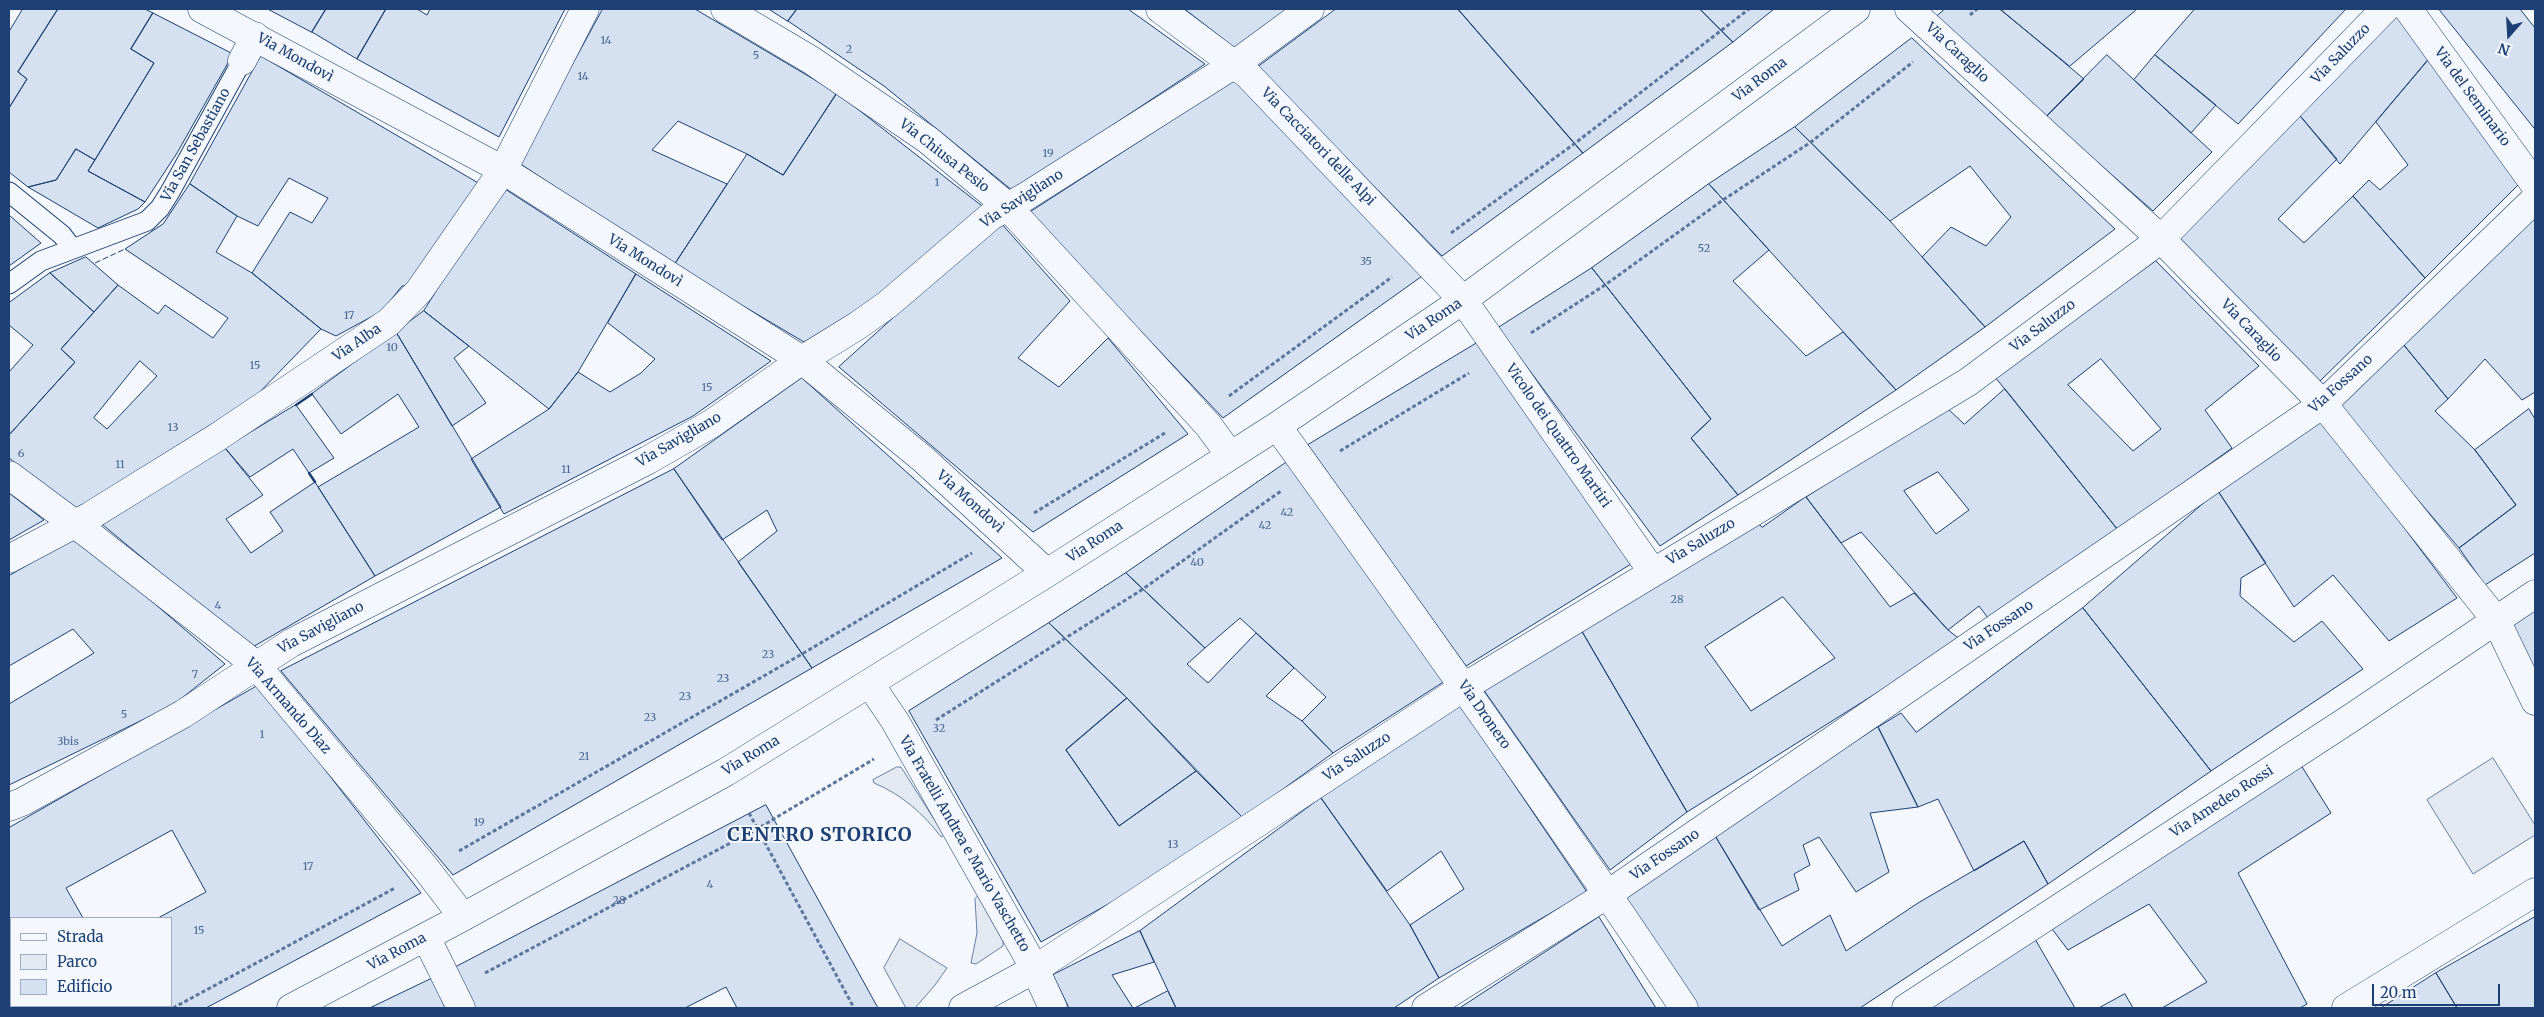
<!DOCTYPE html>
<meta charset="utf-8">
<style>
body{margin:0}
#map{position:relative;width:2544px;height:1017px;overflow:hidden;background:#f4f7fb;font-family:Merriweather,serif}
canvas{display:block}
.frame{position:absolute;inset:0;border:10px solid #1d3f73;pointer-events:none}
.legend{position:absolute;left:10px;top:917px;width:162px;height:90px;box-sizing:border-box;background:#f4f7fb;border:1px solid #9eadc5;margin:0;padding:6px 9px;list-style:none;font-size:15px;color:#1d3f73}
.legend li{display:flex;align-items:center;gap:10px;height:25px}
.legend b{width:25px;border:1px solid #9eadc5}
.north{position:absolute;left:2484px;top:10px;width:50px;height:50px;-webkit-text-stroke:4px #f4f7fb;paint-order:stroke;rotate:199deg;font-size:14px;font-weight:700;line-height:20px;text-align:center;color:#1d3f73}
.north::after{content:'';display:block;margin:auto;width:18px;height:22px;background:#1d3f73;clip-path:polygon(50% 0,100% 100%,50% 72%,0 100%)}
.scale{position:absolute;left:2372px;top:984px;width:128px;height:22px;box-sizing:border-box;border:2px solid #1d3f73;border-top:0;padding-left:6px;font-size:15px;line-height:18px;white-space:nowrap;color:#1d3f73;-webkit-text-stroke:4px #f4f7fb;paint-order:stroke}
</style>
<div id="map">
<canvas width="2544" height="1017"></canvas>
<div class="frame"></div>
<ul class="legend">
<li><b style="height:6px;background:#f4f7fb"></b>Strada</li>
<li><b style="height:14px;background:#e3e9f0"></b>Parco</li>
<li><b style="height:14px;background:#d5e0f0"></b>Edificio</li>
</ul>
<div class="north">N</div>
<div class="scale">20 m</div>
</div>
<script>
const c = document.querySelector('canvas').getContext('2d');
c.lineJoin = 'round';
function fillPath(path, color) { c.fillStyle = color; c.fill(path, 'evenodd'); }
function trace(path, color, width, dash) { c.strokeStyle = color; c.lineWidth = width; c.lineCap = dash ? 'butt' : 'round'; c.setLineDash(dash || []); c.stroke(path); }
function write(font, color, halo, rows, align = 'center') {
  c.font = font + ' Merriweather,serif'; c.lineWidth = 4; c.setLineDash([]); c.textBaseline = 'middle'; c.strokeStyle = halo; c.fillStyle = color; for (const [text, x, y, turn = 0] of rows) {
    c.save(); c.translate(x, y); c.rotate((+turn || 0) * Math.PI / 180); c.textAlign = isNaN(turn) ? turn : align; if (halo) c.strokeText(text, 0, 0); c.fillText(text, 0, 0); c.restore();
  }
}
const green = new Path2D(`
 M2493 758 2535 825V835L2473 874 2427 800Z
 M897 767H901L944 835 941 837C924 814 901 794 874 783L873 780Z
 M978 896 1003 941V946L976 964 971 963 977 933 975 899Z
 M900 939 947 968 935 985 915 1008H906L884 968Z`);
fillPath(green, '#e3e9f0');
trace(green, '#687fa3', 1);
const building = new Path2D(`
 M23 9H58L18 72 27 79 9 108V32Z
 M58 9H145L153 13 131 49 154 63 95 160 76 149 56 180 28 187 9 172V108L27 79 18 72Z
 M268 9H326L312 32Z
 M326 9H386L357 59 312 32Z
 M386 9H417L427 15 430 9H565L499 137 357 59Z
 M603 9H695L837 93 783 175 747 154 678 121 652 150 727 184 674 265 519 163Z
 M769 9H797L788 21Z
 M797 9H1128L1205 64 1013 191 884 86 788 21Z
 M1185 9H1293L1237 49Z
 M1336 9H1458L1583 153 1442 256 1258 67Z
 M1458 9H1700L1733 42 1583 153Z
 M1700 9H1774L1733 42Z
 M1945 9H2000L2084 79 2046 117 1936 17Z
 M2000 9H2137L2070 66Z
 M2195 9H2346L2238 124 2155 55Z
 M2439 9H2520L2535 28V129Z
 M2399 12 2434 53 2340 164 2296 111Z
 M153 13 233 54 177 153 145 202 88 171 154 63 131 49Z
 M1912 38 2115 229 1985 327 1922 257 1951 227 1986 246 2011 217 1970 166 1890 221 1795 127Z
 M2434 53 2519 184 2425 278 2353 196 2369 180 2380 190 2408 165 2376 122Z
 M2107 55 2212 152 2153 211 2046 117Z
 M2155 55 2216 105 2191 133 2134 80Z
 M261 56 480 184 409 285 402 286 382 311 336 336 321 329 252 273 290 212 312 223 328 198 289 178 258 226 237 216 190 184Z
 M1238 78 1425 274 1223 418 1029 213Z
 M837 93 982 206 884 293 804 342 674 265 747 154 783 175Z
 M2296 111 2337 159 2278 219 2304 243 2353 196 2425 278 2320 381 2171 239Z
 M1795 127 1890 221 1985 327 1896 390 1709 184Z
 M76 149 95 160 88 171 145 202 138 209 98 228 28 187 56 180Z
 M190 184 237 216 216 252 252 273 321 329 255 397 74 510 9 458V435L75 362 61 349 118 285 158 314 165 305 213 338 228 318 125 249 163 224ZM140 361 157 376 107 429 94 418Z
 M1709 184 1769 250 1733 281 1806 356 1843 332 1896 390 1738 495 1691 438 1711 419 1592 268Z
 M502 187 636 274 578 372 549 409 424 311Z
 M9 215 41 243 9 266Z
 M2535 217V392L2522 400 2485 359 2448 399 2403 344Z
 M1000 222 1070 301 1018 358 1059 387 1108 338 1188 434 1033 532 839 367Z
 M86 257 118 285 94 312 50 273Z
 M2156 261 2259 366 2205 410 2232 448 2118 530 1995 377ZM2101 359 2161 429 2133 451 2068 385Z
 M1592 268 1711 419 1691 438 1738 495 1660 546 1498 328Z
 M50 273 94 312 61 349 75 362 9 435V372L33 345 9 325V303Z
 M636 274 771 361 693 416 504 514 471 459 549 409 578 372 610 392 641 373 655 359 608 323Z
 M424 311 469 346 454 358 486 403 452 426 396 332Z
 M396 332 501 507 375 576 318 487 419 427 398 394 341 434 312 394Z
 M1477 343 1631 564 1466 666 1308 445Z
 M2403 344 2448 399 2435 411 2475 450 2516 505 2459 548 2337 405Z
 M802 378 1002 558 812 668 738 562 777 531 767 510 722 540 674 469Z
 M2005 389 2118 530 1988 618 1979 606 1948 630 1861 532 1841 543 1806 497 1946 407 1964 424ZM1938 472 1969 510 1936 534 1904 491Z
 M296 405 334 458 309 473 293 449 250 477 225 448Z
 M2529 409 2535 419V553L2485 585 2459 548 2516 505 2475 450Z
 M2323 420 2457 598 2389 641 2333 575 2294 607 2218 491Z
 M225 448 263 495 226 519 251 553 283 531 270 512 315 482 375 576 251 648 103 525Z
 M1287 462 1448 679 1333 753 1302 721 1326 697 1240 618 1205 648 1126 573Z
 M674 469 812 668 453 875 281 671Z
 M2218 491 2266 563 2241 578 2240 596 2294 642 2322 621 2363 669 2211 771 2083 608Z
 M9 493 44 520 9 540Z
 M1806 497 1890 607 1914 593 1948 630 1961 640 1687 812 1580 628 1755 521 1762 527ZM1783 597 1835 658 1751 711 1705 647Z
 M77 537 225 664 173 705 9 785V704L94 653 73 629 9 666V576Z
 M1126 573 1205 648 1187 664 1208 683 1256 633 1294 668 1266 696 1302 721 1333 753 1243 818 1127 698 1049 623Z
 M2535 603V679L2506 623Z
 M2083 608 2211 771 2048 884 2024 841 1974 871 1938 799 1918 807 1878 727 1901 713 1916 732Z
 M1049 623 1127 698 1066 750 1119 826 1196 771 1243 818 1149 881 1041 942 909 711Z
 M1580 628 1687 812 1610 870 1483 689Z
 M259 685 421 893 206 1008H9L12 1006H171V918H158L206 892 172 830 66 888 83 918H11V977L9 973V828Z
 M1127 698 1196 771 1119 826 1066 750Z
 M1461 706 1587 892 1439 978 1410 925 1464 889 1441 851 1387 891 1321 798Z
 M1878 727 1918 807 1870 813 1889 872 1856 892 1819 837 1803 845 1810 865 1794 874 1799 890 1759 910 1714 834Z
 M2299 762 2331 813 2238 873 2307 1004 2300 1008H2162L2207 982 2149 904 2068 950 2049 925Z
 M1321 798 1410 925 1439 978 1394 1008H1176L1140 931Z
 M766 805 878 1008H737L726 987 685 1008H472L454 968Z
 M1714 834 1782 946 1830 915 1846 951 1918 903 2024 841 2048 884 1860 1008H1697L1619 896Z
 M1599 917 1656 1008H1460Z
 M2535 917V1008H2457L2436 973Z
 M1140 931 1154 962 1112 975 1133 1008H1069L1053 975Z
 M2035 939 2075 1008H1926Z
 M2436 973 2457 1008H2381Z
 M433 978 445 1008H370Z
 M1168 991 1176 1008H1135Z
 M2125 994 2133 1008H2099Z`);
fillPath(building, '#d5e0f0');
trace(building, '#1d3f73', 1);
const lane = new Path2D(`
 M9 192 62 235 72 248
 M9 284 41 261 147 221 160 208 170 192 242 61`);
const street = new Path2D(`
 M202 9 503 170 802 360 923 459 1047 573
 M725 9 811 60 928 140 1007 206 1208 425 1230 455
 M1160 9 1248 75 1463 300 1652 571
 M1909 9 2161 239 2323 404 2496 620 2535 701
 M2408 9 2535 185
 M242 61 255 36
 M1277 426C1415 618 1553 811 1684 1008
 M9 475 91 536 256 665 427 870 463 917
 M9 559 90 516 216 438 389 322 419 291 503 170 585 9
 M870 684 895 721 1035 969 1053 1008
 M9 807 22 802 183 714 291 643 648 460 711 424 802 360 857 326 888 304 991 216 1025 197 1235 64 1310 9
 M426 937 461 1008
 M291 1008 463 917 726 772 1047 573 1277 426 1463 300 1856 9
 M963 1008 1035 969 1464 687 1968 382 2161 239 2385 9
 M1426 1008 1608 894 2323 404 2535 199
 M1906 1008 2351 718 2535 594
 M2346 1008 2535 892`);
trace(lane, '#1d3f73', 21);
trace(street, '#1d3f73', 29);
trace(new Path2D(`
 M1970 15 1977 9
 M1451 233 1574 144 1749 9
 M1531 333 1605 285 1723 200 1811 142 1913 62
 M1229 396 1392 277
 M1340 451 1469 373
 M1034 513 1165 433
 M936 720 1143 589 1281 491
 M749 813 854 1008
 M459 851 802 654 972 553
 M485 973 757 829 874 759
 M173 1008 395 888`), '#5e769c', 3, [4, 2.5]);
trace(lane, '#f4f7fb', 19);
trace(street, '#f4f7fb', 28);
trace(new Path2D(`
 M95 263 125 249`), '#1d3f73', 1, [6, 2.5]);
trace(new Path2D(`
 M296 405 312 394
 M309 473 315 482`), '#1d3f73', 2.5);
write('11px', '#4b6792', null, [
 ["14",606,41],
 ["2",849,50],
 ["5",756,56],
 ["14",583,77],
 ["19",1048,154],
 ["1",937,183],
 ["52",1704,249],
 ["35",1366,262],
 ["17",349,316],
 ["10",392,348],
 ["15",255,366],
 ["15",707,388],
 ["13",173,428],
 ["6",21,454],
 ["11",120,465],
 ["11",566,470],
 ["42",1287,513],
 ["42",1265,526],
 ["40",1197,563],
 ["28",1677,600],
 ["4",218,606],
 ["23",768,655],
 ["7",195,675],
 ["23",723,679],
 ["23",685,697],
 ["5",124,715],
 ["23",650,718],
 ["32",939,729],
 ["1",262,735],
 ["3bis",68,742],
 ["21",584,757],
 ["19",479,823],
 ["13",1173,845],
 ["17",308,867],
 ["4",710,885],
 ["28",619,901],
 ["15",199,931]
]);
write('14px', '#1d3f73', '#f4f7fb', [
 ["Via Caraglio",1957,53,43],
 ["Via Saluzzo",2341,54,-46],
 ["Via Mondovì",295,58,29],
 ["Via Roma",1760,80,-37],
 ["Via del Seminario",2472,97,54],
 ["Via San Sebastiano",196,145,-61],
 ["Via Cacciatori delle Alpi",1318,147,46],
 ["Via Chiusa Pesio",944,156,38],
 ["Via Savigliano",1022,199,-33],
 ["Via Mondovì",645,261,32],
 ["Via Roma",1434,320,-34],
 ["Via Saluzzo",2043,326,-37],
 ["Via Caraglio",2251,331,46],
 ["Via Alba",357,343,-34],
 ["Via Fossano",2341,384,-42],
 ["Vicolo dei Quattro Martiri",1558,436,55],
 ["Via Savigliano",679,440,-30],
 ["Via Mondovì",970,502,42],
 ["Via Roma",1095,542,-33],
 ["Via Saluzzo",1701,542,-31],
 ["Via Fossano",1999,626,-34],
 ["Via Savigliano",321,628,-28],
 ["Via Armando Diaz",288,706,49],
 ["Via Dronero",1484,715,55],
 ["Via Roma",751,756,-31],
 ["Via Saluzzo",1357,757,-33],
 ["Via Amedeo Rossi",2222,802,-33],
 ["Via Fratelli Andrea e Mario Vaschetto",964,844,60],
 ["Via Fossano",1665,855,-34],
 ["Via Roma",397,952,-28]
]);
c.letterSpacing = '1px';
write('bold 19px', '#1d3f73', '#f4f7fb', [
 ["CENTRO STORICO",820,836]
]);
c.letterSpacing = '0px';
</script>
